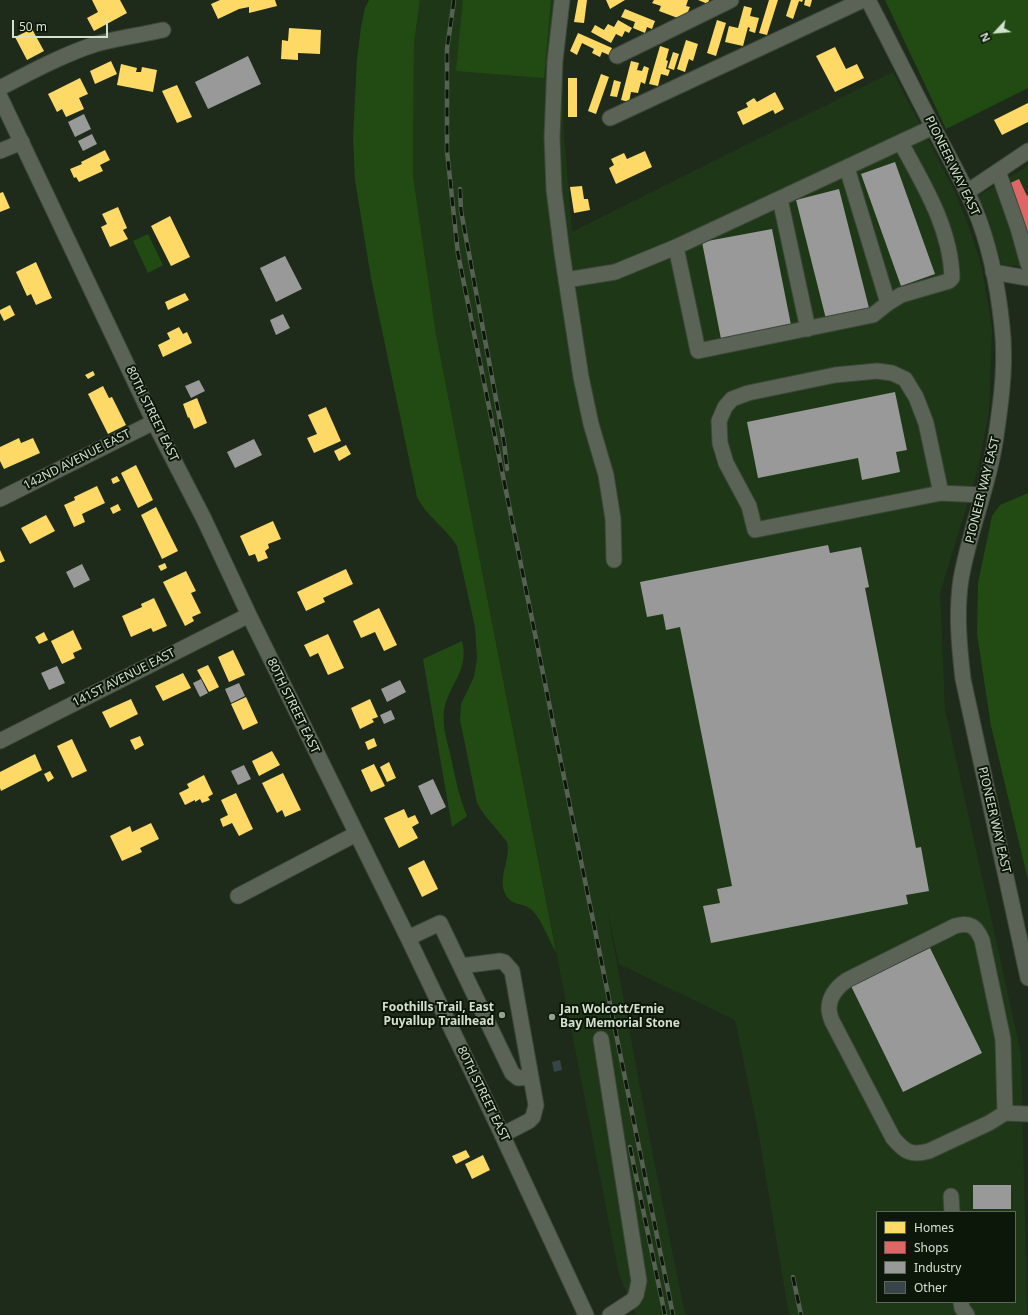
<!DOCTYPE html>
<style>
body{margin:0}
#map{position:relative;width:1028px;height:1315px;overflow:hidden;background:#1e2b1a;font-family:"Noto Sans",sans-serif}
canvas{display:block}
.legend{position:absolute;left:876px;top:1211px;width:140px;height:92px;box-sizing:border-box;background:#0c1609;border:1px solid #5b6758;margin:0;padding:5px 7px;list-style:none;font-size:12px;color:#d2e0ce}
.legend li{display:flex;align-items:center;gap:8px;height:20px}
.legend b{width:20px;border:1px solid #5b6758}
.north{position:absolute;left:976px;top:12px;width:40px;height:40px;-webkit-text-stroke:3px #0c1609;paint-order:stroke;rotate:244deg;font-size:11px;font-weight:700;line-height:16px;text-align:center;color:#d2e0ce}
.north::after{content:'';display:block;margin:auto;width:14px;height:18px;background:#d2e0ce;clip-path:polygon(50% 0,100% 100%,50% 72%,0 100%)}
.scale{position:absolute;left:12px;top:20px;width:96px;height:18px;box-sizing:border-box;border:2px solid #d2e0ce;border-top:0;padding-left:5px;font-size:12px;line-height:14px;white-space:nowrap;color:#d2e0ce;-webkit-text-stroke:3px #0c1609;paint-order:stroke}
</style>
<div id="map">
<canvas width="1028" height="1315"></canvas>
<ul class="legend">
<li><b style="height:11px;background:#ffd966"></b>Homes</li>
<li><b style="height:11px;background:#e06666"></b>Shops</li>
<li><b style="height:11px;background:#999"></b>Industry</li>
<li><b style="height:11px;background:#374449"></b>Other</li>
</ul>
<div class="north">N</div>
<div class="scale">50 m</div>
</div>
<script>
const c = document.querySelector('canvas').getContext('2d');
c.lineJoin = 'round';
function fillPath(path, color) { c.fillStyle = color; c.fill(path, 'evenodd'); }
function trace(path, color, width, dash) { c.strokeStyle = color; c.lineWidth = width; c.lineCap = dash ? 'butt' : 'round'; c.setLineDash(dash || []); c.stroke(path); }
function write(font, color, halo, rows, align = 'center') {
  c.font = font + ' "Noto Sans",sans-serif'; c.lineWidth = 4; c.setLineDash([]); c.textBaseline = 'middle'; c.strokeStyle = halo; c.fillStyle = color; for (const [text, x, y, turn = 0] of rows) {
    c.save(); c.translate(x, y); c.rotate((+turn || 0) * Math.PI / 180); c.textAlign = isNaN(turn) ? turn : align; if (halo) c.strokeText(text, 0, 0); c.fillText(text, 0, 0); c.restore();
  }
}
fillPath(new Path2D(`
 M420 0H567L563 59 564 135 572 232 893 72 954 190 970 230 981 264 992 328 989 410 978 469 940 593 945 709 1021 1054 1027 1315H789L758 1130 735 1020 619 964 606 905 651 1146 685 1315H636L619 1274 436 334 413 176 414 43ZM877 1212H1015V1302H877Z
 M1028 166V267L1002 265 986 212 978 196Z`), '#1e3817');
fillPath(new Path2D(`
 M369 0H420L414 43 413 176 436 334 556 952C550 942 541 919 533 911 524 901 510 908 504 891 499 875 511 858 507 842L483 813 477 803 460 720 461 704 474 677 477 658 475 627 457 546C446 528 426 516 417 497L371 278 355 180 353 138 357 59 361 27 365 8Z
 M463 0H551L544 78 456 71Z
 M885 0H1028V88L946 129Z
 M148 234 163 265 148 273 133 241Z
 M1028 493V880L991 726 977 634 978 583 992 516 1000 505Z
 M462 641C470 671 448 684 444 711 442 726 447 741 451 757 455 777 459 797 467 816L452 827 423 659Z`), '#214b12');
fillPath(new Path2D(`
 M92 0H120L127 13 94 31 87 18 98 12Z
 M220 0H275L277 6 249 13V7L239 9 218 19 211 4Z
 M578 0H587L584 23 574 22Z
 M606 0H625L610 9Z
 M654 0H688L686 6 690 7 686 16 683 20 659 11 661 6 652 3Z
 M698 0H709L708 4Z
 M769 0H778L767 35 759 33Z
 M791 0H803L802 2 799 1 793 19 786 16Z
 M805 0H812L810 7 804 5Z
 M744 6 752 8 750 16 759 18 755 33 749 31 750 28 748 27 743 46 725 42 729 26 738 28Z
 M625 9 655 21 652 29 647 27 645 33 633 28 635 22 621 17Z
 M618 20 632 28 629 33 625 31 622 37 616 34 611 43 591 32 595 25 604 30 608 24 614 27Z
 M717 20 726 23 716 56 707 53Z
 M289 28 321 30 320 54 298 53V60L281 59 282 40 288 41Z
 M32 29 44 51 27 60 15 37Z
 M578 33 612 48 609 55 602 52 600 57 592 53 594 49 582 43 577 55 570 51Z
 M686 40 698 44 693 61 689 59 685 72 677 69Z
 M660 46 669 49 666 60 668 61 666 69 670 70 668 76 661 74 658 86 649 84Z
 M835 47 846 69 857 64 864 78 835 92 816 56Z
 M673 52 679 54 674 70 668 68Z
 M111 61 117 74 95 84 90 71Z
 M631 61 639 63 637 70 642 71 644 66 649 68 645 84 641 82 638 93 631 92 629 102 621 100Z
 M121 64 137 68 136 72H141L142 67 157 70 153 92 117 85Z
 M601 74 609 77 596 114 588 111Z
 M80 78 88 94 79 98 84 109 66 117 62 109 57 112 48 94Z
 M568 78H577V117H568Z
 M614 80 621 82 617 97 610 96Z
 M177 85 192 117 177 123 162 91Z
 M775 92 784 109 775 114 773 110 743 125 737 112 748 107 746 103 754 98 757 102Z
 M1028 103V122L1002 135 994 120Z
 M105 150 110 160 100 165 103 171 79 182 76 177 74 178 70 169 82 164 81 162Z
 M645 151 652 167 616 184 609 168 614 165 611 159 624 153 627 159Z
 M582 186 584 199H588L590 210 574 213 570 187Z
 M3 192 10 208 0 212V193Z
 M118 207 127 228 123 230 128 239 110 247 101 227 107 224 102 214Z
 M170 216 190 257 171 266 151 226Z
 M36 262 52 298 36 305 31 294 27 296 16 272Z
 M185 293 189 300 168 310 165 302Z
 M10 305 15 315 4 321 0 313V310Z
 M179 327 183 334 187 332 192 343 163 357 158 345 170 339 167 333Z
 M93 371 95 375 88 379 85 375Z
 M103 386 109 398 112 397 126 425 108 434 88 394Z
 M197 398 207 423 194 429 189 417 188 418 183 404Z
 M326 407 341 441 314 453 307 438 317 434 308 415Z
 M19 438 21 443 33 438 40 453 4 469 0 461V447Z
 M346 445 351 454 339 461 334 451Z
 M136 465 153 500 138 508 121 473Z
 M117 476 120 481 113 484 111 479Z
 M97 486 105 503 82 514 85 522 74 527 64 505 75 500 74 497Z
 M118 504 121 510 113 514 110 508Z
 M156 507 178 551 162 559 141 515Z
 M46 515 55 531 30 544 21 528Z
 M273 521 281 539 268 544 269 548 265 551 268 558 258 562 255 554 249 556 240 536Z
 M0 550 5 561 0 563Z
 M165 563 167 568 161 571 158 566Z
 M346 569 353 584 323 598 325 602 306 611 297 592Z
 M186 571 196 591 191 593 201 613 192 617 194 621 185 626 163 582Z
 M154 598 167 626 153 632 151 628 131 637 122 616 142 607 141 604Z
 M379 608 397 645 384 651 375 632 361 638 353 621Z
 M73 630 82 649 73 653 75 658 62 664 51 641Z
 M44 632 48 640 39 644 35 637Z
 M328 634 344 668 328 675 318 653 310 657 304 645Z
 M233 650 245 675 229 682 218 657Z
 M208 665 219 687 209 692 197 670Z
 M183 673 191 688 163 701 155 686Z
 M246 697 258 723 243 730 231 704Z
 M131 699 138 714 110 728 102 712Z
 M370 699 378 717 372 719 374 722 360 729 351 708Z
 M140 736 144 745 135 750 130 740Z
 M374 738 377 746 368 750 365 742Z
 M72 739 87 771 72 778 57 746Z
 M272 751 280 765 259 776 252 761Z
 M35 754 42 770 1 791 0 788V772Z
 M389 762 396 778 387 782 380 767Z
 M374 764 385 786 371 792 361 770Z
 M50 771 54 778 48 782 44 774Z
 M283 773 301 810 285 817 282 810 277 813 262 783Z
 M204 775 213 794 208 797 210 800 202 803 200 799 195 802V800L185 805 179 793 189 788 187 784Z
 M236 793 253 829 239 836 232 823 223 827 220 819 228 815 221 800Z
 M404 809 408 818 415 815 419 823 412 827 418 838 399 848 384 818Z
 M151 823 159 839 140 848 142 852 122 861 110 836 130 826 132 832Z
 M424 860 438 889 422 897 408 868Z
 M466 1150 470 1157 456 1164 452 1156Z
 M483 1155 490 1170 472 1179 465 1164Z`), '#ffd966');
fillPath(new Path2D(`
 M1019 179 1027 196 1028 195V234L1006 185Z`), '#e06666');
fillPath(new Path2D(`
 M248 56 261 84 208 109 195 82Z
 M84 114 91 129 75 137 68 122Z
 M92 134 97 144 83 151 78 141Z
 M895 162 935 274 901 286 861 174Z
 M839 189 869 308 826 319 796 200Z
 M772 229 791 325 721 339 702 242Z
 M285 256 302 289 276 302 260 268Z
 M283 314 290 328 276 335 270 320Z
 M199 380 205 391 191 398 185 386Z
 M895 392 907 450 896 452 900 472 862 480 858 458 758 478 747 422Z
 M254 439 262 455 235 468 227 452Z
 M828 545 830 553 861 547 869 587 865 588 916 848 921 847 929 891 906 895 908 904 711 943 703 906 720 903 717 889 732 886 680 627 666 630 663 614 647 617 640 582Z
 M82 564 90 580 74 588 66 572Z
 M57 666 65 683 49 690 41 673Z
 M201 679 208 693 200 697 193 683Z
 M400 680 406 692 387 702 381 689Z
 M239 683 245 696 231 703 225 689Z
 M391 710 395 719 384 724 380 715Z
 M244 765 251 779 238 785 231 771Z
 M433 779 446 807 431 815 418 786Z
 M930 948 982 1053 903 1092 851 986Z
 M973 1185H1011V1209H973Z`), '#999');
fillPath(new Path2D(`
 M560 1060 562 1070 554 1072 552 1062Z`), '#374449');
const minor = new Path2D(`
 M562 0 555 61 552 137 554 190 562 253 581 377 591 424 606 475 613 519 614 560
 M868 0C889 40 909 81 930 121 945 150 961 178 974 207 989 243 998 287 1002 326 1006 360 1002 395 997 429 991 480 970 528 961 579 956 612 959 645 963 679L1028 978
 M617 56 731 0
 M0 88C31 72 62 55 96 44 117 38 141 35 163 30
 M0 97 154 422 204 519 249 615 408 938 498 1126 586 1315
 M610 118 863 0
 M901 143C924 185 951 229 952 278L949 281 901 295 888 303 873 315 698 351 676 247 933 127
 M0 151 22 142
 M847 168 888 303
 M998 171 1018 228 1028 264
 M967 192 1028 151
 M780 199 808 329
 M993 272 1028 278
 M566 280 615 272 676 247
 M941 493 926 423 916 397 905 379 892 373 877 371 835 375 748 393 732 399 725 407 719 421 720 443 726 463 749 506 755 530 941 493 982 495
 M0 499 154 422
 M0 741 249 615
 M238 896 356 834
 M408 938 440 923 512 1073 518 1078 531 1077
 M461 966 500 961 504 962 512 971 536 1105 533 1117 529 1121 502 1135
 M601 1039 639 1281 636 1295 633 1300 610 1315
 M1005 1113 1003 1039 982 940C976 926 970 922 955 926L847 980C837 987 829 996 829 1009 829 1013 831 1018 832 1021L893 1138C905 1152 911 1156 929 1151L989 1123 1005 1113 1028 1114
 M951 1196 952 1212
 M961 1302 962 1308 967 1315`);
trace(minor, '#3c473a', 17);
trace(minor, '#5a6356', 15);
const rail = new Path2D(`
 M454 0 447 49V151L458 254 673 1315
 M460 189 461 211 504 442 507 469
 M630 1147 665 1315
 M793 1277 801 1315`);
trace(rail, '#566154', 4.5);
trace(rail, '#0c1609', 3, [9]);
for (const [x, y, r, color] of [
 [502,1015,4,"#93a18f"],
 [552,1017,4,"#93a18f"]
]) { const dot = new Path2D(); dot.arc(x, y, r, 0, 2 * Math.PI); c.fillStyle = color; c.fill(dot); trace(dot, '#0c1609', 1.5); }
write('12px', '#d2e0ce', '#0c1609', [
 ["PIONEER WAY EAST",952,166,64],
 ["80TH STREET EAST",152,414,64],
 ["142ND AVENUE EAST",77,460,-27],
 ["PIONEER WAY EAST",983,490,-76],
 ["141ST AVENUE EAST",124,678,-27],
 ["80TH STREET EAST",293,706,64],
 ["PIONEER WAY EAST",994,820,77],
 ["80TH STREET EAST",483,1094,64]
]);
write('bold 12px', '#d2e0ce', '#0c1609', [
 ["Foothills Trail, East",494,1008],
 ["Puyallup Trailhead",494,1022],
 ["Jan Wolcott/Ernie",560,1010,"left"],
 ["Bay Memorial Stone",560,1024,"left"]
], 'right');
</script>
